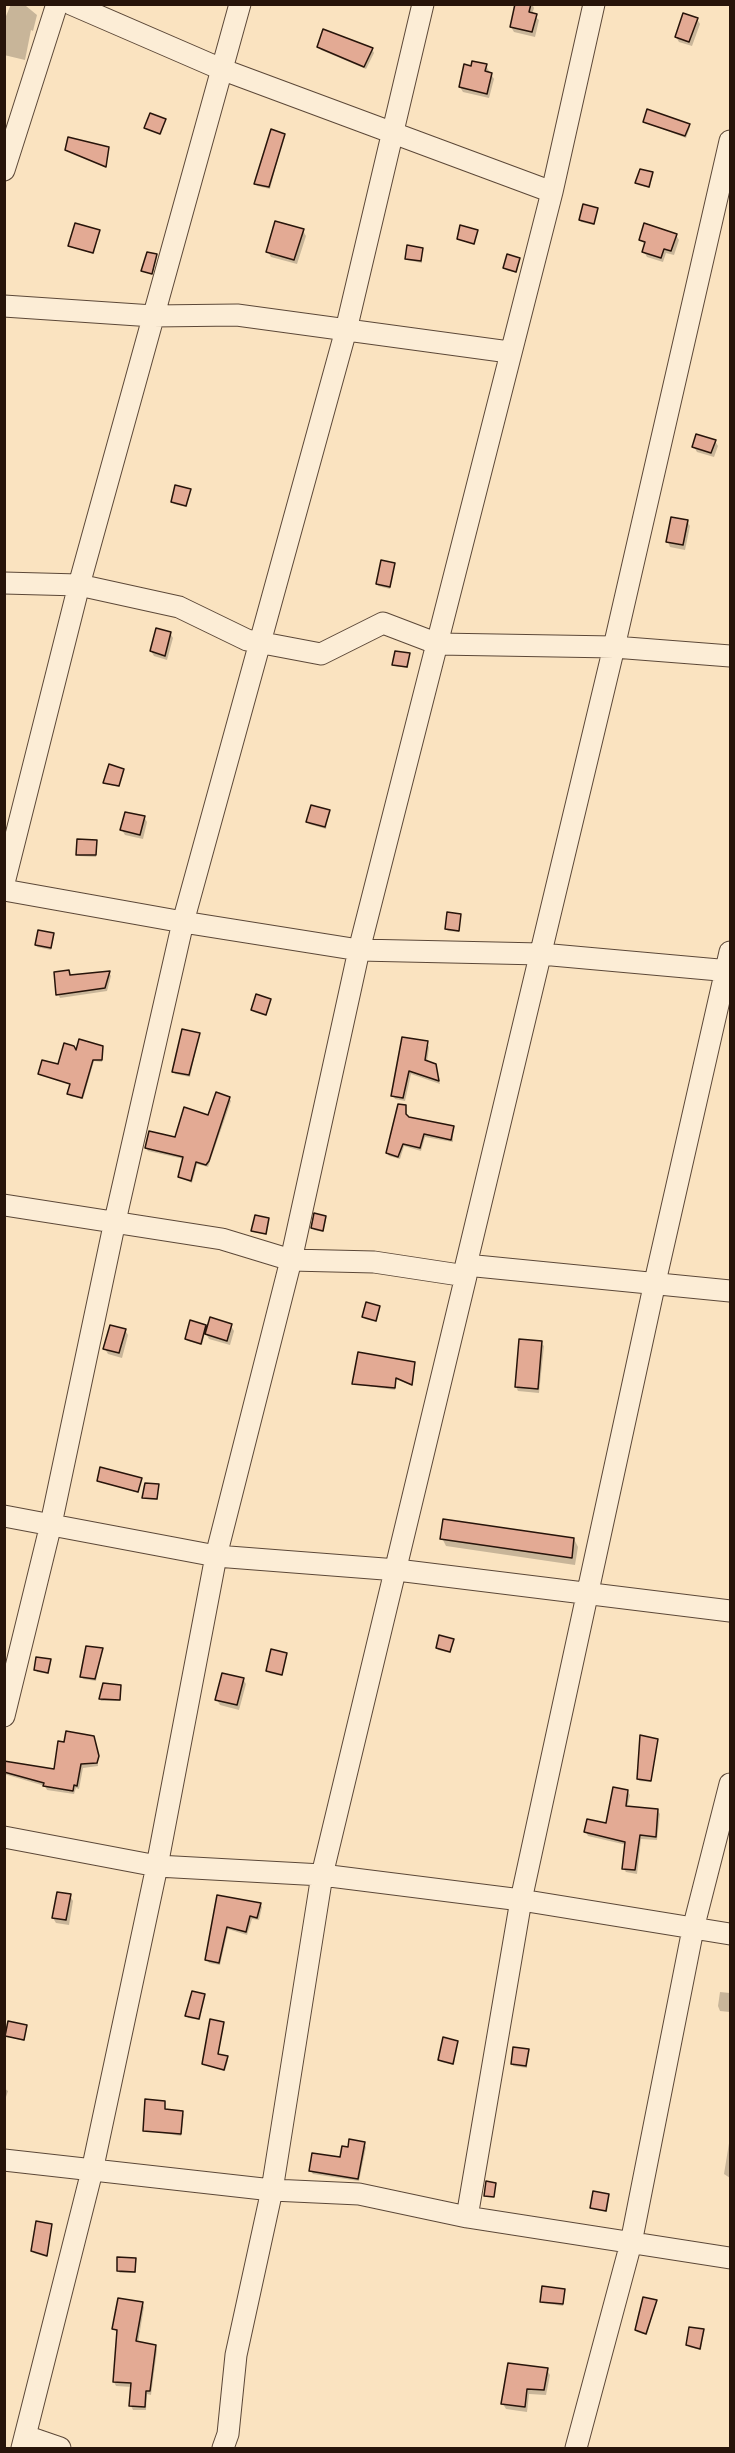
<!DOCTYPE html>
<style>
body{margin:0}
#map{position:relative;width:735px;height:2453px;overflow:hidden;background:#fae3c0;font-family:"IM FELL DW Pica",serif}
canvas{display:block}
.frame{position:absolute;inset:0;border:6px solid #27140a;pointer-events:none}
</style>
<div id="map">
<canvas width="735" height="2453"></canvas>
<div class="frame"></div>
</div>
<script>
const c = document.querySelector('canvas').getContext('2d');
c.lineJoin = 'round';
function fillPath(path, color) { c.fillStyle = color; c.fill(path, 'evenodd'); }
function trace(path, color, width, dash) { c.strokeStyle = color; c.lineWidth = width; c.lineCap = dash ? 'butt' : 'round'; c.setLineDash(dash || []); c.stroke(path); }
fillPath(new Path2D(`
 M11 4 26 6 37 15 33 31 31 30 25 60 4 55V21Z
 M517 4H532L534 8 532 14 539 20 535 37 514 32 511 27Z
 M697 19 700 24 692 46 679 42 676 37Z
 M319 46 372 49 374 53 366 69 321 50Z
 M486 66 494 79 489 98 463 92 460 87 472 67Z
 M165 120 161 135 145 127Z
 M644 122 689 125 690 127 686 138Z
 M284 135 270 189 257 186 256 184Z
 M108 148 106 168 67 149Z
 M652 173 650 188 638 185 637 183Z
 M597 209 594 225 581 222 580 220Z
 M99 231 94 254 70 246Z
 M303 231 306 236 297 264 271 257 268 252Z
 M477 231 475 245 458 238Z
 M676 235 679 240 674 255 666 253 663 262 647 257 644 252 646 246 641 240Z
 M422 249V263L407 260 406 258Z
 M156 256 153 273 143 270Z
 M519 259 517 273 506 270 505 268Z
 M715 441 718 446 714 457 697 452 694 447Z
 M190 490 187 507 174 504 173 502Z
 M687 521 690 526 685 550 670 547 668 542Z
 M394 564 390 589 378 586 377 584Z
 M170 633 173 638 167 660 154 656 151 651Z
 M409 655 408 668 395 666 394 664Z
 M123 770 119 787 106 784 105 782Z
 M329 811 326 829 309 824 308 822Z
 M144 817 147 822 143 839 125 835 122 830Z
 M96 842V857L79 856 78 854Z
 M460 915 459 932 448 931 446 929Z
 M53 934 51 950 37 947 36 945Z
 M109 973 111 976 107 991 60 998 58 994 70 976Z
 M270 1000 266 1016 254 1012 252 1010Z
 M199 1035 190 1077 175 1074 174 1072Z
 M427 1043 429 1047 427 1062 435 1065 440 1084 411 1074 405 1101 395 1099 393 1095Z
 M102 1047V1062L94 1061 83 1099 70 1096 71 1085 39 1074 59 1066 77 1053Z
 M229 1098 231 1101 208 1167 197 1164 192 1183 179 1177 184 1159 148 1151 146 1148 176 1139 209 1116Z
 M406 1106 407 1117 453 1127V1142L425 1137 421 1151 404 1146 400 1159 389 1156 387 1153Z
 M325 1217 323 1232 314 1230 313 1228Z
 M268 1219 267 1235 254 1232 253 1230Z
 M4 1251 6 1253V1269L4 1268Z
 M379 1307 377 1322 365 1319 364 1317Z
 M206 1326 208 1329 231 1326 234 1331 230 1345 209 1339 205 1332 202 1345 188 1341 186 1339Z
 M125 1330 128 1335 122 1358 108 1354 105 1349Z
 M541 1343 544 1346 539 1393 518 1391 516 1387Z
 M414 1363 413 1386 396 1379 395 1390 354 1384Z
 M141 1479 139 1493 98 1481Z
 M158 1486V1500L145 1499 143 1497Z
 M442 1538 574 1539 578 1547 575 1565 446 1546Z
 M453 1640 451 1653 438 1650 437 1648Z
 M102 1649 96 1681 83 1679 82 1677Z
 M286 1654 282 1676 269 1673 268 1671Z
 M50 1661 49 1674 37 1672 36 1670Z
 M243 1679 246 1684 239 1710 220 1705 217 1700Z
 M120 1686V1701H101L100 1699Z
 M95 1741 98 1766 83 1768 79 1789 76 1788 74 1794 47 1790 45 1786 4 1774V1763L55 1771Z
 M657 1741 651 1782 639 1781 638 1779Z
 M627 1791 630 1795 627 1808 657 1810 660 1814 657 1840 641 1839 637 1874 626 1872 623 1868 627 1845 588 1836 586 1832 608 1825Z
 M70 1896 73 1901 69 1925 56 1923 53 1918Z
 M219 1897 260 1904 262 1907 259 1920 252 1919 247 1935 228 1929 220 1965 209 1963 207 1959Z
 M720 1992 730 1993V2012L720 2011 718 2006Z
 M204 1996 200 2020 188 2018 187 2016Z
 M223 2023 218 2055 228 2060 225 2071 204 2064Z
 M26 2026 24 2041 6 2036Z
 M457 2042 454 2065 441 2062 440 2060Z
 M528 2051 527 2068 513 2066 512 2064Z
 M4 2088 8 2091 4 2103Z
 M164 2103 165 2111 184 2114 181 2136 144 2130Z
 M730 2137V2178L724 2174Z
 M364 2144 366 2147 359 2181 313 2174 311 2171 341 2158 349 2148Z
 M609 2196 607 2212 592 2209 591 2207Z
 M51 2225 47 2257 34 2253 33 2251Z
 M135 2259 136 2273H120L118 2271Z
 M564 2290 563 2306 543 2303 542 2301Z
 M656 2302 647 2335 637 2332 636 2330Z
 M142 2303 144 2307 138 2343 155 2346 157 2350 151 2395 147 2394 146 2410H133L131 2406 132 2387 116 2386 114 2382 118 2333 114 2329Z
 M703 2331 701 2350 689 2347 688 2345Z
 M547 2370 550 2375 546 2395 529 2394 527 2412 506 2409 503 2404Z`), '#0003');
const building = new Path2D(`
 M515 4H531L529 12 537 14 532 32 510 27Z
 M683 13 698 18 689 42 675 37Z
 M323 29 373 48 364 67 317 47Z
 M472 61 487 64 485 71 492 73 487 94 459 87 464 64 471 66Z
 M647 109 690 124 685 136 643 122Z
 M150 113 166 119 160 134 144 128Z
 M271 129 285 134 269 187 254 184Z
 M68 137 109 147 106 167 65 150Z
 M640 169 653 172 649 187 635 183Z
 M583 204 598 208 594 224 579 220Z
 M275 221 304 229 294 260 266 252Z
 M75 223 100 230 93 253 68 246Z
 M644 223 677 234 671 251 664 249 661 258 642 252 645 242 639 240Z
 M460 225 478 230 474 244 457 239Z
 M407 245 423 248 421 261 405 259Z
 M147 252 157 254 152 274 141 271Z
 M507 254 520 258 516 272 503 268Z
 M696 434 716 440 711 453 692 447Z
 M175 485 191 489 186 506 171 502Z
 M671 517 688 520 683 545 666 542Z
 M381 560 395 563 390 587 376 584Z
 M156 628 171 632 165 656 150 651Z
 M395 651 410 653 407 667 392 665Z
 M109 764 124 769 119 786 103 783Z
 M311 805 330 810 325 827 306 822Z
 M125 812 145 816 140 835 120 830Z
 M77 839 97 840 96 855H76Z
 M447 912 461 914 459 931 445 929Z
 M38 930 54 933 51 948 35 945Z
 M69 970 70 975 110 971 105 988 56 995 54 972Z
 M256 994 271 999 266 1015 251 1010Z
 M182 1029 200 1033 189 1075 172 1072Z
 M402 1037 428 1041 425 1060 436 1064 439 1081 409 1071 403 1098 391 1096Z
 M79 1039 103 1046 102 1060H93L82 1098 67 1094 70 1084 38 1074 42 1060 58 1064 64 1043 74 1046 76 1050Z
 M216 1092 230 1097 209 1161 206 1165 196 1162 191 1181 178 1177 183 1157 145 1148 149 1131 175 1137 184 1107 208 1115Z
 M398 1104 406 1105V1114L409 1117 454 1126 451 1140 424 1134 420 1148 403 1144 398 1157 386 1153Z
 M314 1213 326 1216 323 1231 311 1228Z
 M255 1215 269 1218 266 1234 251 1231Z
 M366 1302 380 1306 376 1321 362 1317Z
 M210 1317 232 1324 227 1341 205 1334Z
 M190 1320 206 1325 201 1344 185 1339Z
 M110 1325 126 1329 119 1353 103 1349Z
 M519 1339 542 1341 538 1389 515 1387Z
 M358 1352 415 1362 412 1385 396 1378 395 1388 352 1384Z
 M100 1467 142 1478 138 1492 97 1481Z
 M145 1483 159 1484 157 1499 142 1498Z
 M443 1519 574 1538 572 1558 440 1539Z
 M439 1635 454 1639 450 1652 436 1648Z
 M86 1646 103 1648 95 1679 80 1677Z
 M271 1649 287 1653 282 1675 266 1671Z
 M36 1657 51 1659 48 1673 34 1670Z
 M222 1673 244 1678 237 1705 215 1700Z
 M103 1683 121 1685 120 1700 99 1699Z
 M66 1731 94 1736 99 1756 97 1763 81 1764 77 1786 74 1785 73 1791 43 1786 44 1783 4 1772V1761L54 1769 58 1741 64 1742Z
 M640 1735 658 1739 651 1781 637 1779Z
 M613 1787 628 1790 626 1806 658 1809 656 1837 640 1835 635 1870 622 1869 625 1842 584 1832 587 1819 606 1823Z
 M57 1892 71 1894 66 1920 52 1918Z
 M217 1895 261 1903 257 1918 250 1916 246 1932 227 1927 219 1963 205 1960Z
 M192 1991 205 1994 199 2019 185 2016Z
 M210 2019 224 2022 218 2054 228 2056 224 2070 202 2064Z
 M8 2021 27 2025 24 2040 5 2036Z
 M443 2037 458 2041 453 2064 438 2060Z
 M513 2047 529 2049 526 2066 511 2064Z
 M145 2099 165 2101V2109L183 2111 181 2134 143 2131Z
 M349 2139 365 2142 358 2179 309 2171 312 2153 340 2157 342 2146 348 2147Z
 M486 2181 496 2183 494 2197 484 2196Z
 M593 2191 609 2194 606 2211 590 2208Z
 M36 2221 52 2224 47 2256 31 2251Z
 M117 2257 136 2258 135 2272 117 2271Z
 M542 2286 565 2289 563 2304 540 2302Z
 M643 2297 657 2300 646 2334 635 2330Z
 M118 2298 143 2302 136 2341 156 2345 150 2391H146L145 2407 129 2406 131 2383 113 2382 117 2330 112 2329Z
 M689 2327 704 2329 700 2349 686 2345Z
 M508 2363 548 2368 544 2390 527 2389 525 2407 501 2404Z`);
fillPath(building, '#e3aa94');
trace(building, '#27140a', 1.5);
const minor = new Path2D(`
 M71 4 221 69 552 192
 M4 170 57 4
 M4 306 153 316 237 315 509 352
 M4 583 79 585 179 607 247 640 321 654 383 623 438 644 614 647 730 656
 M4 883 79 585 240 4
 M4 890 183 922 359 950 541 954 730 971
 M4 1205 222 1239 291 1260 374 1262 466 1276
 M466 1265 730 1291
 M4 1516 216 1556 397 1570 730 1611
 M4 1716 51 1524 115 1221 183 922 346 330 423 4
 M4 1837 157 1866 322 1875 521 1900 730 1934
 M4 2160 272 2190 359 2194 467 2217 730 2258
 M467 2217 521 1900 655 1282 730 952
 M25 2436 60 2448
 M22 2448 92 2171 157 1866 216 1556 291 1260 359 950 552 192 594 4
 M223 2448 228 2434 236 2355 272 2190 322 1875 466 1276V1265L614 647 730 141
 M576 2448 631 2243 693 1929 730 1784`);
trace(minor, '#5c4838', 23);
trace(minor, '#fcedd6', 21);
</script>
